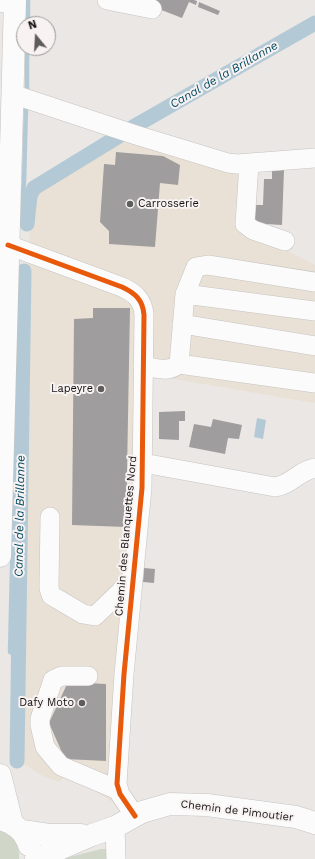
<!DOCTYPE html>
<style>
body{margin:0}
#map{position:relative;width:315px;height:859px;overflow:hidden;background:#eae7e5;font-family:"Work Sans",sans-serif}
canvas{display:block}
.north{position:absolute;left:16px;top:16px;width:40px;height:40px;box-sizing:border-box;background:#f8f3f2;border:1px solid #9d9998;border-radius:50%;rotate:342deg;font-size:11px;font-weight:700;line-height:16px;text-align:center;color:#141211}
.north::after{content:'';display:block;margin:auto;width:14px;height:18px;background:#5f5d5b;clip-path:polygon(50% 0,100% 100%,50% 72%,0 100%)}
</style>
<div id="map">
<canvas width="315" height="859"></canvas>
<div class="north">N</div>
</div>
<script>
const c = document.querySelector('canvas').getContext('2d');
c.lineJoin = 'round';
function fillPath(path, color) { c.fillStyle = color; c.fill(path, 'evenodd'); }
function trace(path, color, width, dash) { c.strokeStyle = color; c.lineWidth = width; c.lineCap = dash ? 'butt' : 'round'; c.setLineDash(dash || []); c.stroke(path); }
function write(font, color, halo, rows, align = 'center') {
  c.font = font + ' "Work Sans",sans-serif'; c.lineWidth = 4; c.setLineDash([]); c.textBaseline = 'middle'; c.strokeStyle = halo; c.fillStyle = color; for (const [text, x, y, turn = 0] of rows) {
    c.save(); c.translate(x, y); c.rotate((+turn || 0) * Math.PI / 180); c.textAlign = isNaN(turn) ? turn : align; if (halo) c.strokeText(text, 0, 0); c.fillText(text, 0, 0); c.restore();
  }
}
fillPath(new Path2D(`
 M126 137 243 171 242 228 315 265V403L139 373 137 462 119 681 114 803 87 786 65 777 59 782 43 776 19 761 24 634 27 271 33 194Z`), '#e9e1d5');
fillPath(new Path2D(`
 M0 830C12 835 21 845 19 859H0Z
 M101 849H107L108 859H62Z`), '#d0d7c9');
fillPath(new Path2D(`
 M257 418 266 420 263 439 254 437Z`), '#b3cad6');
trace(new Path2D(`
 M28 24V0
 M27 94V48
 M20 220 24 182 26 106
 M18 654 10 652 19 275`), '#b3cad6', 4.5);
trace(new Path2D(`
 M133 127 315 23
 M27 224 30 196 34 188 119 136
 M17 761 24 271`), '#b3cad6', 15);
fillPath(new Path2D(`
 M147 0H194L197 1 196 5 189 2 182 18 146 4Z
 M199 2 220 11 218 15 198 7Z
 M116 152 163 156 180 165 178 185 160 183 155 247 109 244V231L100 222 104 164 115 165Z
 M272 170H284L282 225 250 223V205H263L264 179H272Z
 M93 308H130L126 527 72 525 74 319 93 318Z
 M185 411V421H179V440L159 439V412Z
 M213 419 242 425 239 439 228 438 225 454 189 447 194 424 211 427Z
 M144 568 155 569 154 583 143 582Z
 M68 682 106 684V761L65 759 49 723Z`), '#9f9d9d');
const minor = new Path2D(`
 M107 0 152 9
 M0 2 15 5
 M12 94 136 135 228 163 237 164 315 158
 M249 164 245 224 253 230 285 241
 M8 245 122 287C135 293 143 300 144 315L142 488 124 674 117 784 120 794 135 816
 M185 294 315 311
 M182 324 315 346
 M179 364 185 294 196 267 208 265 315 282
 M143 366C157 368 168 373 179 364L315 383
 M143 463 275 487C291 485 300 470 315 468
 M50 517 49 588 51 595 54 597 83 614 95 616 121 591 133 576
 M88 676H62L53 680 40 719V725L45 747 61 766 118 790
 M115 827 116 859`);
const major = new Path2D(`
 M0 556 15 0
 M0 775 12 823
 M0 819C14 823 24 830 29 845
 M22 831 49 835H81
 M36 859 92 835 115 827 142 812 170 804 207 805 296 817 315 823`);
trace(minor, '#c5c3c1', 20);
trace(major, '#c5c3c1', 23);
trace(minor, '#fcfbfb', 19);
trace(major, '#fcfbfb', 22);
trace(new Path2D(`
 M8 245 122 287C135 293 143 300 144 315L142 488 124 674 117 784 120 794 135 816`), '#e8590c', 5);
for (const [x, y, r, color] of [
 [130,204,4,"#5f5d5b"],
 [101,389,4,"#5f5d5b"],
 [82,703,4,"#5f5d5b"]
]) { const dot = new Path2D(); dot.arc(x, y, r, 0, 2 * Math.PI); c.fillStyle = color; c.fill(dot); trace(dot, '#f8f3f2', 1.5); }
write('11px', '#141211', '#f8f3f2', [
 ["Carrosserie",138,204,"left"],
 ["Lapeyre",93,389],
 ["Dafy Moto",74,703]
], 'right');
write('11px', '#141211', '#f8f3f2', [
 ["Chemin des Blanquettes Nord",126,536,-85],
 ["Chemin de Pimoutier",237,811,7]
]);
write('italic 12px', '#014962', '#f8f3f2', [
 ["Canal de la Brillanne",224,75,-30],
 ["Canal de la Brillanne",20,516,-89]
]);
</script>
